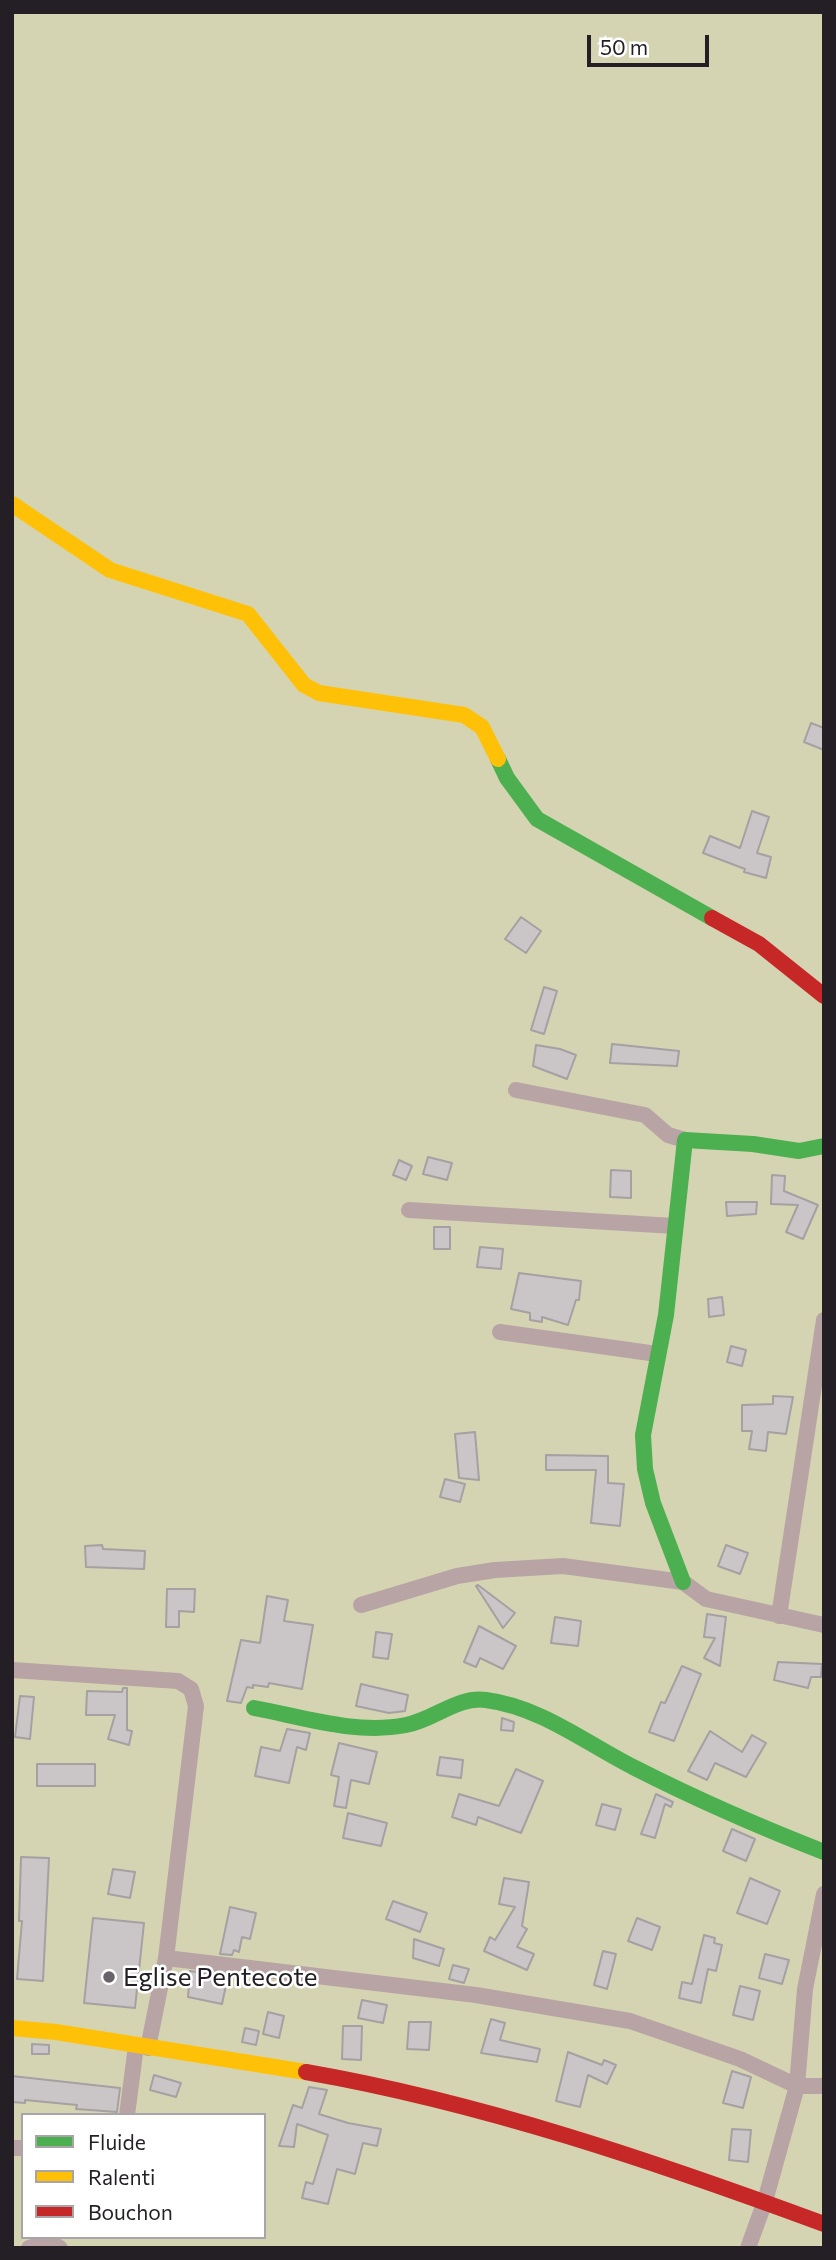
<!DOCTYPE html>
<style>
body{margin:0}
#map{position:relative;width:836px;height:2260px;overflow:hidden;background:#e6e0e6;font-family:Commissioner,sans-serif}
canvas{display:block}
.frame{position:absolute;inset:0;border:14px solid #231f24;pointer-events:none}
.legend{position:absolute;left:21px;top:2113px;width:245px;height:126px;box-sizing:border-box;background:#fff;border:2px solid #a7a5a7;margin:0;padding:9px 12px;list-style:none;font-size:21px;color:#231f24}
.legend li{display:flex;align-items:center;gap:14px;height:35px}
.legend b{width:35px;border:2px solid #a7a5a7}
.scale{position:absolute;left:587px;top:35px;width:122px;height:32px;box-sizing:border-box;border:4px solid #231f24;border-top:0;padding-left:9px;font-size:21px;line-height:24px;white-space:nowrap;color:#231f24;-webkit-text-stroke:5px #fff;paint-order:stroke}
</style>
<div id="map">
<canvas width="836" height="2260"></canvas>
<div class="frame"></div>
<ul class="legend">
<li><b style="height:9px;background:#4caf50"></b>Fluide</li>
<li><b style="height:9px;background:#ffc107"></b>Ralenti</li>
<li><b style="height:9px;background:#c62828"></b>Bouchon</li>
</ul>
<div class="scale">50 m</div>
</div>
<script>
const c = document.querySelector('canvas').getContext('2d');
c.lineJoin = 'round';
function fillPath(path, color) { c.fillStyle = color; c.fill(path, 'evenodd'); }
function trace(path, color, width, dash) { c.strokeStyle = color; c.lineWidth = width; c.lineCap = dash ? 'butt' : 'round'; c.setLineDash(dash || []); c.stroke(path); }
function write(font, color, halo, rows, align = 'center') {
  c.font = font + ' Commissioner,sans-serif'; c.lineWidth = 5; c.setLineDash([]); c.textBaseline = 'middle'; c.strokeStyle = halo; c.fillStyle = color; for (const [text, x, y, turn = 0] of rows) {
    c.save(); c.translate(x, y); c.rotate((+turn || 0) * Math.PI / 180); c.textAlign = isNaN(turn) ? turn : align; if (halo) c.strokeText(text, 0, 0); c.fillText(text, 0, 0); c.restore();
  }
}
fillPath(new Path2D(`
 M12 12H824V2248H12ZM23 2115H264V2237H23Z`), '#d5d4b2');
const building = new Path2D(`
 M811 723 824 728V750L804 742Z
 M752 811 769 817 757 853 771 857 766 878 744 872 745 869 703 853 710 836 740 848Z
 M521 917 541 931 526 953 505 939Z
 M544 987 557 991 544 1034 531 1030Z
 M612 1044 679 1051 677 1066 610 1063Z
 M536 1045 560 1049 576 1055 567 1079 533 1066Z
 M428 1157 452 1163 447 1180 423 1174Z
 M399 1160 412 1166 406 1180 393 1175Z
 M611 1170 631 1171V1198L610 1197Z
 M772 1175 785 1176 784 1191 818 1205 803 1239 786 1232 798 1205 771 1204Z
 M726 1202H757L756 1214 727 1216Z
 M434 1227H450V1249H434Z
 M480 1247 503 1249 501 1269 477 1267Z
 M519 1273 581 1281 579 1300H576L568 1325 542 1317V1322L530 1320V1313L511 1309Z
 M722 1297 724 1315 709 1317 708 1299Z
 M731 1346 746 1350 742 1366 727 1362Z
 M773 1396 793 1397 786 1434 768 1432 766 1451 749 1449 752 1431H742V1405L773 1404Z
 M475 1432 479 1480 459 1478 455 1434Z
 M546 1455 608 1456V1483L624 1484 620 1526 591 1523 596 1470H546Z
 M445 1479 465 1484 460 1502 440 1497Z
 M102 1545 103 1549 145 1551 144 1569 86 1567 85 1546Z
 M726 1545 748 1553 740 1574 718 1566Z
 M478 1585 515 1613 503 1628 476 1586Z
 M167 1589H195L194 1612 179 1611V1627H166Z
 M267 1596 288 1600 284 1621 313 1625 302 1689 269 1683 268 1687 253 1685V1688L247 1687 241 1703 227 1701 241 1640 260 1643Z
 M707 1614 726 1617 720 1666 704 1658 715 1638 704 1637Z
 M555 1617 581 1621 578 1646 551 1643Z
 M479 1626 516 1646 503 1669 480 1658 476 1667 464 1662Z
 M376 1632 392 1634 388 1659 373 1657Z
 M778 1662 822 1664 821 1677H811L808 1688 774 1680Z
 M682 1666 701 1674 674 1741 649 1732 661 1702 665 1703Z
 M361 1684 408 1695 405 1711 389 1713 356 1706Z
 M123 1688H127V1730L132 1731 129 1745 108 1739 115 1715H86L87 1691 122 1692Z
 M20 1696 34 1697 30 1739 15 1737Z
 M502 1718 514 1722 513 1731 501 1730Z
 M287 1729 310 1733 306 1750 297 1747 289 1783 255 1776 261 1747 280 1751Z
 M710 1731 742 1752 752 1735 766 1743 746 1777 715 1763 707 1780 688 1771Z
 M339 1743 377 1752 369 1784 351 1780 346 1808 334 1806 339 1777 331 1775Z
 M440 1757 463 1760 461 1778 437 1775Z
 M37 1764H95V1786H37Z
 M516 1769 543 1781 521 1833 478 1817 476 1825 452 1817 459 1794 499 1806Z
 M656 1794 673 1802 671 1807 665 1804 655 1838 641 1834Z
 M602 1804 621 1809 615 1830 596 1825Z
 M348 1813 387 1823 381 1846 343 1838Z
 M732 1829 755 1839 746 1861 723 1851Z
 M21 1857 49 1858 43 1981 17 1979 22 1921H19Z
 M113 1869 135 1872 130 1898 108 1894Z
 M504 1878 529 1882 522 1926 527 1929 517 1947 534 1954 527 1970 484 1951 490 1937 495 1940 515 1907 499 1904Z
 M750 1878 780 1891 767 1924 737 1913Z
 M393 1901 427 1913 420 1932 386 1919Z
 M230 1907 256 1913 250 1939 242 1937 239 1952 234 1950 232 1955 220 1954Z
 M93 1918 144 1923 135 2008 84 2003Z
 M637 1918 660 1927 652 1950 628 1941Z
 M704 1935 715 1938 714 1943 722 1945 716 1971 708 1969 701 2003 679 1998 682 1982 692 1984Z
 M414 1939 444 1949 439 1966 413 1958Z
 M603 1951 616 1954 607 1989 594 1985Z
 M765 1954 789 1960 782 1984 759 1978Z
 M453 1965 469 1969 464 1983 449 1979Z
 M190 1971 228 1976 222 2004 188 1997Z
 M740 1986 760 1991 753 2020 733 2015Z
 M362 2000 387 2005 383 2023 358 2018Z
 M268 2012 284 2016 279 2038 263 2034Z
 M491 2019 505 2023 500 2040 540 2049 537 2062 481 2053Z
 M409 2022H431L429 2050 407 2049Z
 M343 2026H362L361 2060 342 2059Z
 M245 2028 259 2031 256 2045 242 2042Z
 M32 2044 49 2045V2054H32Z
 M568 2052 602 2065 604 2060 616 2065 607 2084 588 2075 580 2107 556 2101Z
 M732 2071 751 2077 743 2108 723 2103Z
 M154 2075 181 2083 176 2097 150 2090Z
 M12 2076 120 2088 117 2112 76 2109 77 2105 25 2100V2103L12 2102Z
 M309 2087 327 2090 319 2114 348 2123 381 2129 377 2146 363 2143 355 2174 337 2169 328 2204 302 2198 306 2182 313 2184 328 2135 297 2124 294 2147 279 2146 293 2105 302 2108Z
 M732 2129 751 2130 748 2162 729 2160Z`);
fillPath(building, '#cac5c6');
trace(building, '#a5a0a2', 2);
trace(new Path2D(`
 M516 1090 645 1115 668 1135 685 1140
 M409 1210 674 1226
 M500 1332 657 1354
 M361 1605 457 1576 495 1570 563 1566 683 1582 706 1599 824 1625
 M779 1616 824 1320
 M12 1670 178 1681 191 1689 196 1706 166 1958 148 2048
 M166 1958 476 1995 630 2021 740 2059 797 2086H824
 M127 2115 136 2046
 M12 2148H23
 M29 2248 50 2242 60 2248
 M748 2248 765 2201 797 2086 805 1989 824 1894`), '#b9a4a5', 16);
trace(new Path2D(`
 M498 759 507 778 537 819 712 918
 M683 1582 653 1503 645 1469 643 1435 666 1315 685 1140 753 1144 799 1151 824 1146
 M254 1708C303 1717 356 1735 406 1725 434 1720 457 1696 486 1700 541 1707 587 1744 635 1768 696 1799 760 1827 824 1852`), '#4caf50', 16);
trace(new Path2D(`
 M12 504 110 570 248 614 304 685 319 693 464 715 482 727 498 759
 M12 2028 56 2032 306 2072`), '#ffc107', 16);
trace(new Path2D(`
 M712 918 759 944 824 996
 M306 2072C483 2103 656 2162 824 2224`), '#c62828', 16);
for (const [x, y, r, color] of [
 [109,1977,7,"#676368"]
]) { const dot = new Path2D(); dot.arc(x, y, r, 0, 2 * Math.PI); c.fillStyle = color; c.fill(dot); trace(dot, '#fff', 2.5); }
write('26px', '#231f24', '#fff', [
 ["Eglise Pentecote",123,1977]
], 'left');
</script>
